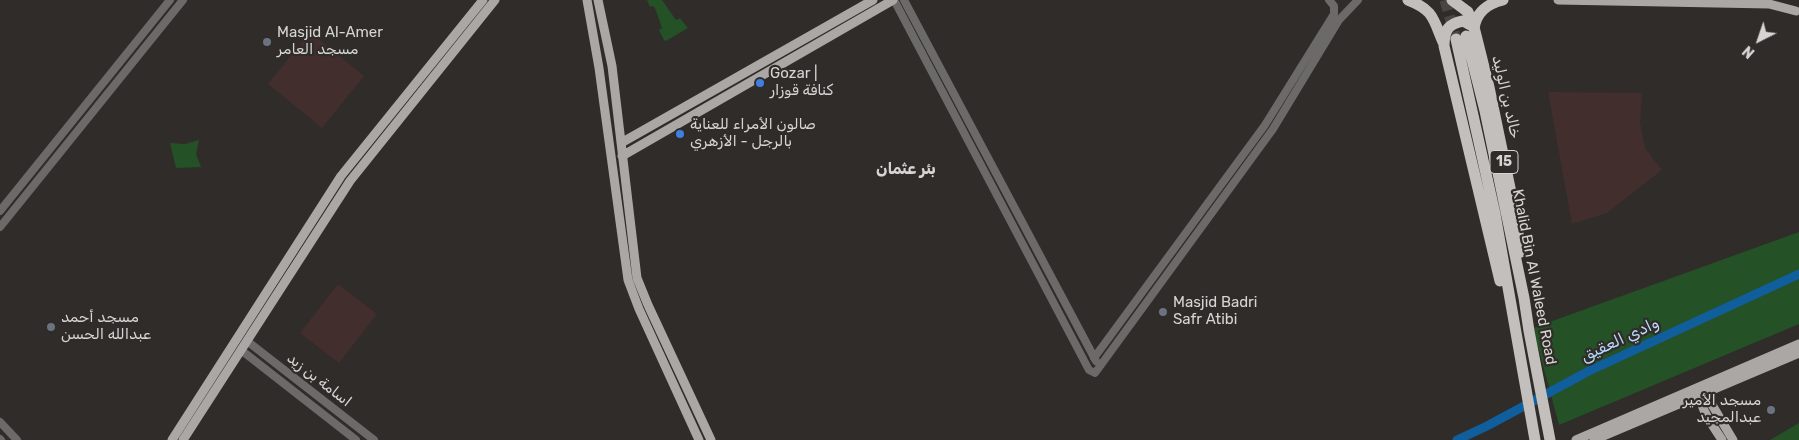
<!DOCTYPE html>
<meta charset="utf-8">
<style>
body{margin:0}
#map{position:relative;width:1799px;height:440px;overflow:hidden;background:#2f2c29;font-family:Rubik,sans-serif}
canvas{display:block}
.north{position:absolute;left:1734px;top:15px;width:50px;height:50px;-webkit-text-stroke:4px #2f2c29;paint-order:stroke;rotate:221deg;font-size:14px;font-weight:700;line-height:20px;text-align:center;color:#d7d5d3}
.north::after{content:'';display:block;margin:auto;width:18px;height:22px;background:#d7d5d3;clip-path:polygon(50% 0,100% 100%,50% 72%,0 100%)}
</style>
<div id="map">
<canvas width="1799" height="440"></canvas>
<div class="north">N</div>
</div>
<script>
const c = document.querySelector('canvas').getContext('2d');
c.lineJoin = 'round';
function fillPath(path, color) { c.fillStyle = color; c.fill(path, 'evenodd'); }
function trace(path, color, width, dash) { c.strokeStyle = color; c.lineWidth = width; c.lineCap = dash ? 'butt' : 'round'; c.setLineDash(dash || []); c.stroke(path); }
function write(font, color, halo, rows, align = 'center') {
  c.font = font + ' Rubik,"Noto Sans Arabic",sans-serif'; c.lineWidth = 4.5; c.setLineDash([]); c.textBaseline = 'middle'; c.strokeStyle = halo; c.fillStyle = color; for (const [text, x, y, turn = 0] of rows) {
    c.save(); c.translate(x, y); c.rotate((+turn || 0) * Math.PI / 180); c.textAlign = isNaN(turn) ? turn : align; if (halo) c.strokeText(text, 0, 0); c.fillText(text, 0, 0); c.restore();
  }
}
fillPath(new Path2D(`
 M310 32 364 76 322 128 268 84Z
 M1548 92 1642 93 1640 123 1645 148 1662 170 1607 213 1572 224Z
 M338 284 377 314 339 363 300 333Z`), '#432e2e');
fillPath(new Path2D(`
 M647 0H662L676 20 680 18 688 28 666 41 664 40 659 30 662 28 655 8 653 6 650 7Z
 M199 140 196 154 201 167 176 168 170 143 185 144Z
 M1799 232V324L1559 425 1533 328Z
 M1799 423V440H1770Z`), '#245126');
trace(new Path2D(`
 M1457 440 1487 426 1589 371 1799 274`), '#105e9b', 9);
trace(new Path2D(`
 M1445 0 1456 39`), '#484542', 11, [11, 5.5]);
trace(new Path2D(`
 M894 0 1089 370 1095 373 1273 129 1339 20 1358 0
 M904 0 1096 361
 M0 211 170 0
 M0 227 183 0
 M247 341 374 440
 M241 350 356 440
 M1094 358 1265 125 1334 14V6L1329 0
 M0 422 17 440
 M0 439 1 440`), '#6c6a69', 8);
trace(new Path2D(`
 M587 0 599 68 628 280 639 309 699 440
 M598 0 612 66 637 278 648 305 711 440
 M1558 0 1769 4 1796 11
 M621 143 873 0
 M622 156 893 0
 M172 440 341 176 483 0
 M183 440 350 181 495 0
 M1576 440 1799 344
 M1594 440 1799 353
 M1722 440C1712 424 1698 407 1699 387L1705 393 1733 440`), '#aba7a4', 9);
trace(new Path2D(`
 M1408 0C1434 10 1433 19 1443 42
 M1452 0 1468 12 1474 27 1489 87 1514 207 1521 252
 M1474 27 1463 21C1448 24 1444 30 1444 46L1500 281
 M1474 29C1476 12 1487 4 1503 0
 M1466 36 1485 111 1524 298 1529 331 1550 440
 M1456 39 1495 214 1535 440`), '#c3bfbc', 11);
for (const [x, y, r, color] of [
 [267,42,5,"#6b7280"],
 [760,83,5,"#3f7fe0"],
 [680,134,5,"#3f7fe0"],
 [1163,312,5,"#6b7280"],
 [51,327,5,"#6b7280"],
 [1771,410,5,"#6b7280"]
]) { const dot = new Path2D(); dot.arc(x, y, r, 0, 2 * Math.PI); c.fillStyle = color; c.fill(dot); trace(dot, '#2f2c29', 2); }
for (const [x, y, w] of [
 [1504,162,28]
]) { const box = new Path2D(); box.roundRect(x - w / 2, y - 11.5, w, 23, 4); c.fillStyle = '#2f2c29'; c.fill(box); trace(box, '#d7d5d3', 1); }
write('bold 14px', '#d7d5d3', null, [
 ["15",1504,162]
]);
write('15px', '#d7d5d3', '#2f2c29', [
 ["Masjid Al-Amer",277,33],
 ["مسجد العامر",277,50],
 ["Gozar |",770,74],
 ["كنافة قوزار",770,91],
 ["صالون الأمراء للعناية",690,125],
 ["بالرجل - الأزهري",690,142],
 ["Masjid Badri",1173,303],
 ["Safr Atibi",1173,320],
 ["مسجد أحمد",61,318],
 ["عبدالله الحسن",61,335],
 ["مسجد الأمير",1761,401,"right"],
 ["عبدالمجيد",1761,418,"right"]
], 'left');
write('15px', '#d7d5d3', '#2f2c29', [
 ["خالد بن الوليد",1506,97,77],
 ["Khalid Bin Al Waleed Road",1534,277,79],
 ["اسامة بن زید",319,380,38]
]);
write('bold 16px', '#d7d5d3', '#2f2c29', [
 ["بئر عثمان",906,169]
]);
write('italic 16px', '#b8dafc', '#2f2c29', [
 ["وادي العقيق",1620,340,-25]
]);
</script>
